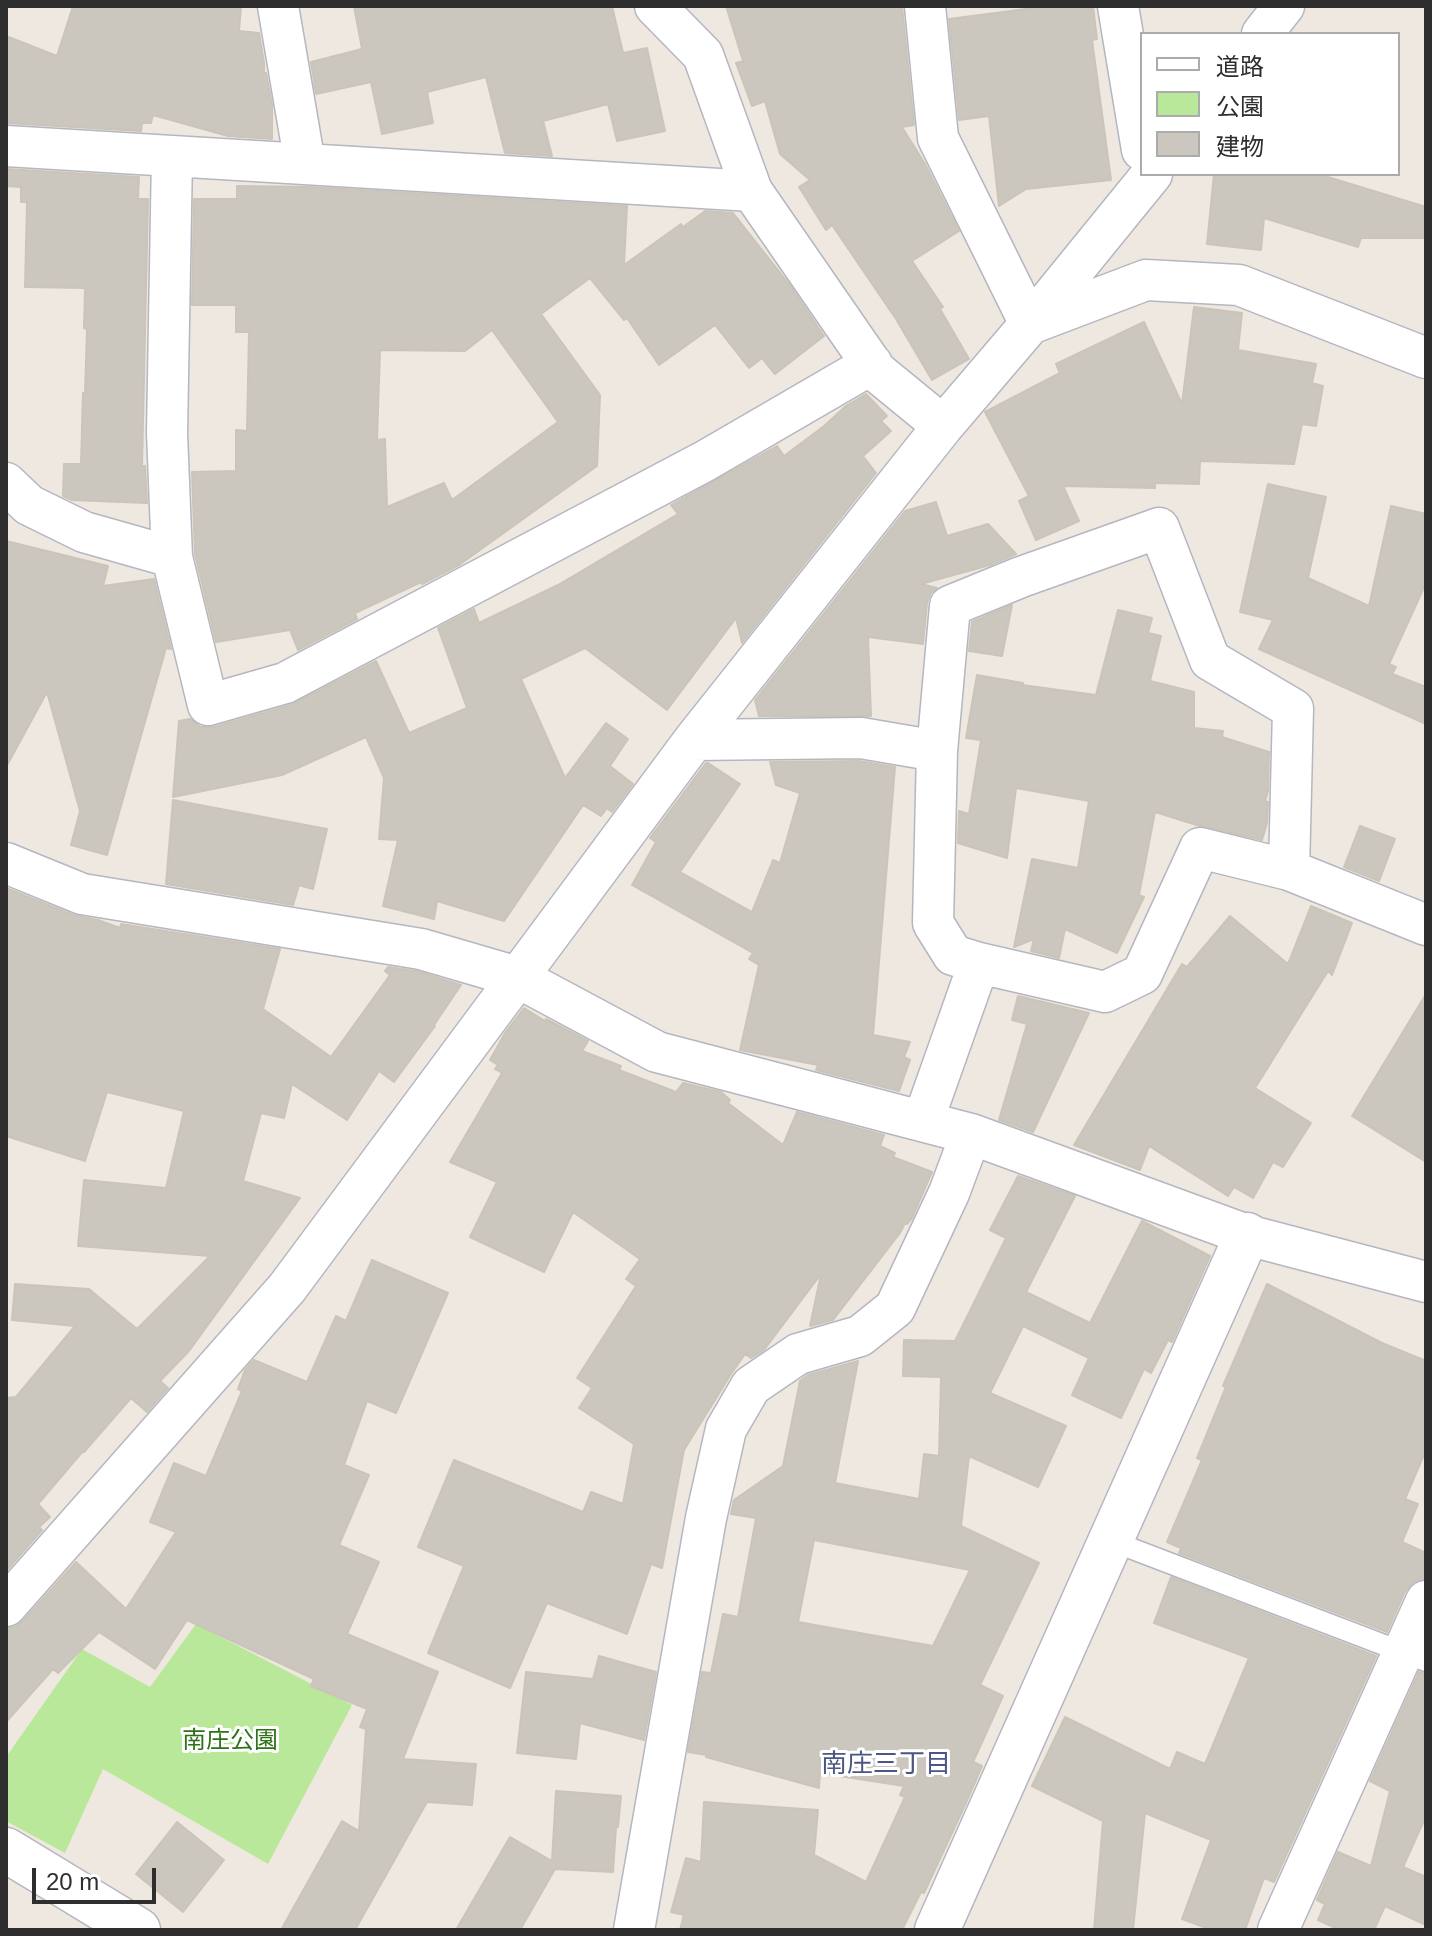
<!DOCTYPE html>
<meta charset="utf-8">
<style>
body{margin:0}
#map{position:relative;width:1432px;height:1936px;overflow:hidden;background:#efe8e0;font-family:Helvetica,"Noto Sans JP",sans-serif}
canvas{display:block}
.frame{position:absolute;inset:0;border:8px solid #2e2e2e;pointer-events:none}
.legend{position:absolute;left:1140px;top:32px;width:260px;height:144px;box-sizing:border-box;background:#fff;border:2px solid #ababab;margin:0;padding:10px 14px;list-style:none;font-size:24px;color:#2e2e2e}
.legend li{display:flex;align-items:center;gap:16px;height:40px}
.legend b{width:40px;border:2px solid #ababab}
.scale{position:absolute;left:32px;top:1868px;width:124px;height:36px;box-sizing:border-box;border:4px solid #2e2e2e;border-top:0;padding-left:10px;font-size:24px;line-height:28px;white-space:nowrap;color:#2e2e2e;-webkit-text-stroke:6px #fff;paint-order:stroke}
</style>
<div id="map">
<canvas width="1432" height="1936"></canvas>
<div class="frame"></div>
<ul class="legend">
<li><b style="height:10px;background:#fff"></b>道路</li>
<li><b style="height:22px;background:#b9e89b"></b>公園</li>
<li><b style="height:22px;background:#cbc6be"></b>建物</li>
</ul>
<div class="scale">20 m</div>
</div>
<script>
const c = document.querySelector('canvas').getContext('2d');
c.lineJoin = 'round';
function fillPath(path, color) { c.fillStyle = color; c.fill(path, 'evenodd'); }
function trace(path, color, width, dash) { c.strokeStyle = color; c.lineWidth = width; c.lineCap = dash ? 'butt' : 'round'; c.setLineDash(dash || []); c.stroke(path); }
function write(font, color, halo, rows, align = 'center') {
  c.font = font + ' Helvetica,"Noto Sans JP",sans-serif'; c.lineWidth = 6; c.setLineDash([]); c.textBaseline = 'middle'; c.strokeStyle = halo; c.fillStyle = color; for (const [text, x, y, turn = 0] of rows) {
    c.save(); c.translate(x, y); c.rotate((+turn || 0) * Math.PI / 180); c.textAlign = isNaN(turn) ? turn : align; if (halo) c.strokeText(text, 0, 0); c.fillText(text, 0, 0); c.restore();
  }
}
fillPath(new Path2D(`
 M196 1624 352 1705 268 1864 103 1769 65 1853 6 1821V1757L82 1649 150 1687Z`), '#b9e89b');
const building = new Path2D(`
 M73 6H241L239 31 259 33 264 63V74L266 73 272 105V139L228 136 153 115 151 123H142L141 131 6 123V36L57 56Z
 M354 6H612L623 53 647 48 665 131 617 141 608 104 543 121 552 156 505 153 486 77 427 92 433 123 382 134 371 82 316 94 311 62 362 49Z
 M726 6H902L914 125 902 127 925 164 959 231 912 261 943 307 940 309 969 359 932 380 896 319 832 225 826 230 799 187 810 180 780 154 765 101 752 106 736 63 743 61Z
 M1049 6H1093L1097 39 1092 40 1111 180 1026 189 999 206 989 116 959 120 949 19Z
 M6 169 139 177 138 199H148L142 466H145L147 503 72 500 63 496 64 464H81L83 393H85L87 329 84 328 85 288 25 287 27 202H21V187L6 186Z
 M1214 174H1318L1426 207V238H1361L1358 247 1264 218 1261 250 1207 244Z
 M237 186 311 187 627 206 624 265 681 224 683 227 705 211 733 213 789 284 824 336 775 374 762 358 749 368 715 325 659 365 627 318 624 320 590 278 541 314 600 395 597 466 459 565 422 584 421 582 355 613 357 619 298 650 290 630 216 642 195 554 192 472 236 471V430L247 431 249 332H236V305H192L194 199H237ZM492 330 558 422 452 500 444 483 387 507 385 439 377 440 380 350 465 351Z
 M1194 307 1242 313 1238 350 1316 364 1312 383 1323 386 1316 426 1302 424 1294 464 1200 461 1199 484 1155 483V488L1063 486 1079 521 1036 540 1019 501 1029 496 985 412 1060 373 1056 364 1144 322 1182 404Z
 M866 394 887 416 881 421 891 431 863 456 876 473 742 643 736 618 667 710 585 648 521 679 565 778 606 723 628 739 610 766 633 784 612 812 607 808 601 816 583 805 504 921 437 901 434 919 383 906 398 840 379 839 384 778 366 737 282 775 173 797 179 721 190 719 201 727H214L291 705 376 661 409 733 467 708 438 628 474 609 479 623 558 585 678 514 671 505 777 446 784 456 824 426 846 406Z
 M1268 484 1326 497 1308 578 1369 606 1391 506 1426 514V583L1389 664 1396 667 1392 674 1426 687V724L1259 649 1273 620 1240 612Z
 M936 502 947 536 988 524 1016 554 990 565 921 584 937 588 931 593 927 603 923 644 868 637 871 716H759L755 700 905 511Z
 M6 541 108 566 103 586 154 579 171 649 166 648 107 855 71 845 80 811 47 692 6 767Z
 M1012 605 1002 656 969 651 972 622Z
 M1118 610 1152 618 1148 633 1161 636 1150 681 1194 692V728L1223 731 1222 737 1269 752 1268 791 1265 801 1268 802 1267 823 1262 840 1200 826 1155 812 1139 895 1144 897 1117 953 1065 929 1059 958 1031 951 1034 939 1014 947 1032 859 1078 868 1089 801 1016 788 1007 858 958 843 959 811 969 814 981 740 966 738 977 675 1023 683 1022 685 1096 695Z
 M859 761 895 767 873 1035 910 1042 904 1057 910 1060 899 1091 816 1070 818 1065 740 1050 759 965 749 959 753 953 632 885 656 842 650 838 706 763H708L740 784 680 872 752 912 773 860 780 863 800 793 776 785 770 762Z
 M173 800 327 829 313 889 299 885 293 905 166 884Z
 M1360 826 1395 839 1379 881 1344 867Z
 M6 888 73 915 98 920 120 928 121 924 280 949 263 1009 331 1057 390 975 385 971 388 967 416 971 461 985 434 1025 435 1026 394 1082 379 1071 347 1120 292 1084 284 1118 261 1113 243 1181 300 1198 189 1351 160 1381 168 1388 147 1412 131 1398 84 1452 83 1451 38 1504 50 1517 39 1527 42 1530 6 1571V1398L16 1397 75 1326 12 1320 15 1284 89 1289 137 1329 210 1256 78 1246 84 1180 166 1188 184 1111 107 1092 85 1161 6 1136Z
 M1311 906 1352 923 1332 975 1328 971 1255 1088 1311 1123 1283 1167 1273 1162 1253 1198 1234 1187 1228 1196 1149 1146 1140 1170 1074 1145 1182 964 1187 967 1230 916 1288 964Z
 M1426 994V1162L1352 1116Z
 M1018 996 1089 1013 1033 1132 999 1120 1027 1024 1012 1020Z
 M524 1008 545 1021 546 1019 588 1041 582 1051 621 1066 619 1070 676 1092 683 1083 721 1092 730 1100 728 1103 783 1145 797 1112 884 1135 880 1146 895 1153 893 1157 932 1172 912 1218 907 1224 905 1223 900 1233 833 1320 810 1326 821 1274 764 1350 751 1358 745 1354 731 1374 684 1450 662 1568 651 1564 627 1634 547 1603 510 1688 428 1653 464 1566 418 1547 454 1460 583 1512 591 1492 623 1504 634 1444 579 1408 592 1388 577 1378 636 1286 626 1279 640 1259 573 1212 544 1272 470 1237 497 1182 450 1162 502 1073 495 1069 498 1065 490 1060 505 1033Z
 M1018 1176 1075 1196 1026 1292 1090 1323 1142 1221 1210 1256 1172 1342 1168 1340 1151 1373 1144 1369 1121 1418 1072 1395 1089 1358 1023 1326 990 1393 1066 1426 1038 1487 969 1456 961 1526 1039 1563 980 1685 1003 1696 973 1762 982 1766 965 1805 924 1893 921 1892 902 1930H680L684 1915 671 1912 686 1858 701 1862 704 1802 818 1810 814 1855 866 1882 905 1797 900 1795 904 1786 820 1773 819 1788 706 1757 707 1755 688 1752 702 1672 711 1673 723 1614 738 1617 756 1518 731 1514 734 1500 783 1466 800 1381 808 1375 858 1361 835 1483 919 1499 924 1454 939 1456 941 1377 903 1376 904 1340 955 1341 1006 1238 990 1230ZM814 1540 970 1570 933 1646 798 1622Z
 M372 1260 448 1293 396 1413 367 1401 344 1465 369 1475 339 1545 379 1562 347 1634 438 1672 403 1759 476 1764 472 1805 427 1802 355 1930H281L342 1821 359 1831 366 1729 360 1727 367 1709 311 1686 314 1679 187 1620 155 1669 99 1632 58 1673 53 1669 6 1722V1628L14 1627 23 1621 76 1562 126 1609 176 1532 150 1522 174 1463 206 1476 242 1391 238 1389 245 1370 254 1360 307 1382 336 1316 346 1321Z
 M1267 1284 1382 1343 1426 1361V1450L1405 1499 1418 1504 1402 1542 1426 1553V1578L1413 1582 1405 1591 1387 1632 1179 1553 1181 1548 1167 1542 1202 1460 1197 1458 1226 1387 1223 1386Z
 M1171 1577 1376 1656 1274 1882 1264 1878 1245 1930H1212L1182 1919 1211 1840 1145 1813 1133 1930H1094L1103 1821 1032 1786 1065 1717 1170 1769 1177 1752 1205 1764 1249 1658 1154 1623Z
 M599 1656 656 1672 644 1740 580 1723 576 1759 517 1753 526 1672 593 1679Z
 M1419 1672 1426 1674V1816L1403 1867 1426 1877V1925L1385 1906 1374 1930H1340L1318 1920 1325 1904 1317 1900 1338 1852 1371 1866 1390 1791 1370 1781Z
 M556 1791 621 1796 618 1827H616L613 1872 555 1869 520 1930H456L510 1837 552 1861Z
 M177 1822 224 1860 183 1912 136 1874Z`);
fillPath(building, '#cbc6be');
trace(building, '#cbc4b9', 2);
const lane = new Path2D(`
 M1109 1540 1426 1661`);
const street = new Path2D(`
 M278 6 305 164
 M655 6 703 55 752 191 877 372 943 426
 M925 6 938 138 1030 324 1146 280 1239 285 1426 358
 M1118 6 1142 150
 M1262 34 1284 6
 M6 146 752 191
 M6 483 29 505 84 532 172 557 208 705 285 683 705 461 872 364
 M172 557 167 433 172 156
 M694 740 861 738 937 751
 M6 863 82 894 421 949 517 977 657 1052 971 1134 1247 1235 1426 1282
 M979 963 953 955 933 923 937 751 950 606 1021 577 1159 528 1210 660 1293 709 1289 870
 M923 1121 979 963 1105 992 1142 974 1200 848 1289 870 1426 925
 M6 1606 287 1288 694 740 943 426 1030 324 1152 174
 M634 1930 706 1518 726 1429 751 1386 798 1354 860 1336 895 1308 949 1193 971 1134
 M1278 1930 1426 1601`);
const secondary = new Path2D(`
 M6 1850 138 1930
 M937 1930 1247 1235`);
trace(lane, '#b4b7c1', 23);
trace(street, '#b4b7c1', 43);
trace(secondary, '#b4b7c1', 47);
trace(lane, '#fff', 20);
trace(street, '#fff', 40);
trace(secondary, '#fff', 44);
write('24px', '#2e7117', '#fff', [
 ["南庄公園",230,1741]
]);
write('26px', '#4b5782', '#fff', [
 ["南庄三丁目",886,1765]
]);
</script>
